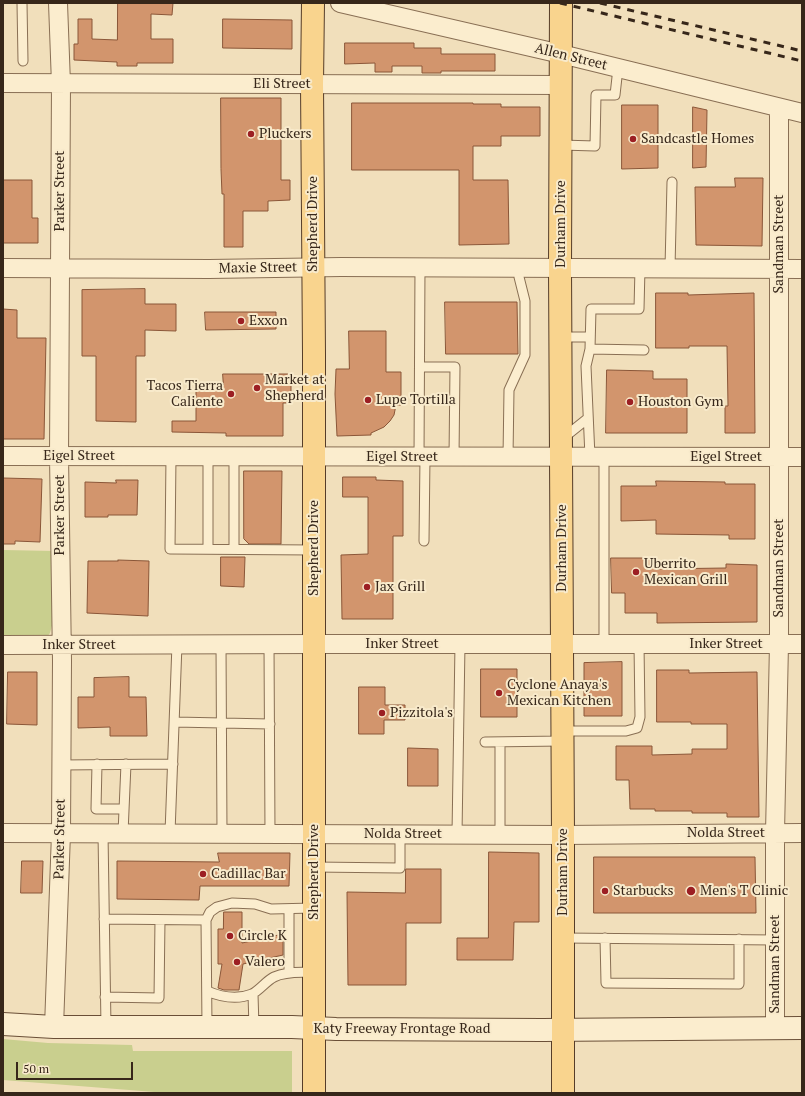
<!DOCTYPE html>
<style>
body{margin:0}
#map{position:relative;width:805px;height:1096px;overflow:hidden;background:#f1dfbb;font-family:"PT Serif",serif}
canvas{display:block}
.frame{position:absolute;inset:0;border:4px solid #37271a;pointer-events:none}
.scale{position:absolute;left:16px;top:1062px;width:117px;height:18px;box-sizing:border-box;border:2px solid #37271a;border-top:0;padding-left:5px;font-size:12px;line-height:14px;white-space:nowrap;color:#37271a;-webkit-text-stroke:3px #f8eacb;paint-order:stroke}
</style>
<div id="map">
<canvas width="805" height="1096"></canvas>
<div class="frame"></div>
<div class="scale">50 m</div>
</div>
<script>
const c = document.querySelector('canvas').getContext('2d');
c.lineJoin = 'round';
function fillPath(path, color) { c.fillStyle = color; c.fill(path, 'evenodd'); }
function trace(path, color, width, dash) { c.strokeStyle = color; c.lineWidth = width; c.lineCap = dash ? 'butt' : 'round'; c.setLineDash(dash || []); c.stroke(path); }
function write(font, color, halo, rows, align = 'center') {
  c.font = font + ' "PT Serif",serif'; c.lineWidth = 4; c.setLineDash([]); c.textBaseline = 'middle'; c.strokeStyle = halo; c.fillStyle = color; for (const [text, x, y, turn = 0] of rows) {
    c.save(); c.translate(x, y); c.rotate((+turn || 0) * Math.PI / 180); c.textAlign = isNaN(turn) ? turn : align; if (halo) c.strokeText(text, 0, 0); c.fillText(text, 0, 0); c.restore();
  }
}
fillPath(new Path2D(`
 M3 550 54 551 53 622 50 633 47 637 3 640Z
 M3 1039 48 1043 132 1045 133 1051H292V1093H167L3 1080Z`), '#c9cf8e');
const building = new Path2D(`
 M118 3H173L172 15 151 14V39H173V63H137V66H117V62L74 60V44H78V19H92V39L117 40Z
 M223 19 292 20V49L223 48Z
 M345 43H414V48H441V54H495V71H441V73H422V66H392V72H375V63L345 64Z
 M221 98H281V180H290V200L268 201V211H243V247H224V194H222L221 169Z
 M352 103H473V104H501V107H540V136H501V146H473V180H508L509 244 459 245V170H352Z
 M622 105H658V168L622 169Z
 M693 107 707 110 706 167 693 168Z
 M735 178H763L762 246 696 245 695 187H735Z
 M3 180H32V218H38V243H3Z
 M145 289V304H176V331L145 330V356H136V422L96 421V356H82V290Z
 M656 293H688V295L754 293 755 433H725V406H728L727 346H689V348H656Z
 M445 302H517L518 354H446Z
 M3 309 17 310V338H46L44 439H3Z
 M205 312H276V329L206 330Z
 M349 331H386V372H401V405H396L394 415 390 421 384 427 371 433V435L337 436 335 394 336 369H349Z
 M607 370 653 371V379H687V433H606Z
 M223 374H291V403H283V436H226V433L172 432V421H196V385H223Z
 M244 471H282L281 544H249L244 539Z
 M343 477H376V480L403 481V536H393V619H342L341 555 368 554V497H343Z
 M3 478 42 479 40 542 15 541V544H3Z
 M116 480H138L137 515H108V517H85V482L116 483Z
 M656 481 725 482V484H755V539H729V535L656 534V520L621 521V486H656Z
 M221 557H245L244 587 221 586Z
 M611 558H655V569L726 568V564L757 565V622L657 623V613H625V593H612Z
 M118 560 149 561 148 616 87 613 88 561H118Z
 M622 662V716H584V663Z
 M481 669H517V717H481Z
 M657 670H689V673L757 672 759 817H727V813H692V811H655V809H630L629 780H616V746H652V755L692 754V749H727V724H691V722H657Z
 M8 672H37V725L7 724Z
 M129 677V697H146L147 736H110V727L78 728V697H94V678Z
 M359 687H385V705H405V720H384V734H359Z
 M408 748 438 749V786H408Z
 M489 852 539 853V922H514L513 960H457V938H488Z
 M218 853H290L289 886H200L199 900 117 899V861L219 862Z
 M594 857H755L756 913H594Z
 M22 861H43L42 893H21Z
 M406 869H441V923H406V985H348L347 892 405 893Z
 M224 912H242V943L283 934V955L243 964 239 990H224L218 988 222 964H218V929H223Z`);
fillPath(building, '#d2956d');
trace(building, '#8a5638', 1);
const service = new Path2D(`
 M22 3 23 61
 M561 145 595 146 596 95H615L618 68
 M670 268 672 182
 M561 337H590
 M590 349 644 350
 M420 367H455L454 457
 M562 439 587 419
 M171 456 170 549 314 550
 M419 457 420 267
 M508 457 509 390 525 355V301L519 277V268
 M590 457 586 366 590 349 591 309H639L640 268
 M424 541 425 457
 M208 549V456
 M234 549V456
 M221 644 222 834
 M269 644 270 834
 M604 644V457
 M175 722 270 724
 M563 731H626L637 728 640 717 639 644
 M485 742 563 741
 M97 764 96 809H124
 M61 765 173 764
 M103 833 106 1027
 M123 833 126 764
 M170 833 177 644
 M457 834 460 644
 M500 835V742
 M314 867 400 868V834
 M104 919 206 920
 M563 938 775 940
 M605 938 606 983 739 984V939
 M289 973V909
 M207 991C221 997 237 1000 252 994 260 990 266 981 274 977 286 971 301 973 314 972
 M253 994 254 1028
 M105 997 159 998 160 920
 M207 1027 206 920 210 912 217 907 232 903 255 904 271 909 314 908`);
const minor = new Path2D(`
 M340 3 561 54 802 113
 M3 83 561 85
 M3 268 209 269 341 267 802 269
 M3 456 802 457
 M3 645 314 644H802
 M3 833 563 835 802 833
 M54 1027 61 833 62 661 59 456 61 84 58 3
 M775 1028V833L779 644V108`);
const secondary = new Path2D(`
 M3 1024 54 1027H292L336 1029 542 1030 802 1028`);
const primary = new Path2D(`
 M313 3 312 84 314 354V1093
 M561 3 560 268 563 835V1093`);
trace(service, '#896f54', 11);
trace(minor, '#896f54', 20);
trace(secondary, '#6a4f37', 24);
trace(primary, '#563d29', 24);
trace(service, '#fbedce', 9);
trace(minor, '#fbedce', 18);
trace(secondary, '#fbedce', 22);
trace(primary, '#f9d48e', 22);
trace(new Path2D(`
 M560 3 802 61
 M600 3 802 51`), '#37271a', 3, [7, 7]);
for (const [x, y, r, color] of [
 [251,134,4,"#9c1f23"],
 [633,139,4,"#9c1f23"],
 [241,321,4,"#9c1f23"],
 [257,388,4,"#9c1f23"],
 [231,394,4,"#9c1f23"],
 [368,400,4,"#9c1f23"],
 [630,402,4,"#9c1f23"],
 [636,572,4,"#9c1f23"],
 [367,587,4,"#9c1f23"],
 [499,693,4,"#9c1f23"],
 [382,713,4,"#9c1f23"],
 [203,874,4,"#9c1f23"],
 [605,891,4,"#9c1f23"],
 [691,891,5,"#9c1f23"],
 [230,936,4,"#9c1f23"],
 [237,962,4,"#9c1f23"]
]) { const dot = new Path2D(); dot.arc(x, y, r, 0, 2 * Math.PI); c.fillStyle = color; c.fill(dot); trace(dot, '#f8eacb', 1.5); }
write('14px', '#37271a', '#f8eacb', [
 ["Allen Street",571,57,14],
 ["Eli Street",282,84],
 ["Parker Street",60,191,-90],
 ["Shepherd Drive",313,224,-90],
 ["Durham Drive",561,224,-90],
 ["Sandman Street",779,244,-90],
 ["Maxie Street",258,268,-1],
 ["Eigel Street",79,456],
 ["Eigel Street",402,457],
 ["Eigel Street",726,457],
 ["Parker Street",60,515,-90],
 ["Shepherd Drive",314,548,-90],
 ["Durham Drive",562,548,-90],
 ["Sandman Street",779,568,-90],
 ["Inker Street",402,644],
 ["Inker Street",726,644],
 ["Inker Street",79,645],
 ["Nolda Street",726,833],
 ["Nolda Street",403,834],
 ["Parker Street",60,839,-89],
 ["Shepherd Drive",314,872,-90],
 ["Durham Drive",563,872,-90],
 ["Sandman Street",775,964,-90],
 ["Katy Freeway Frontage Road",402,1029]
]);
write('14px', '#37271a', '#f8eacb', [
 ["Pluckers",259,134],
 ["Sandcastle Homes",641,139],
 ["Exxon",249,321],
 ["Market at",265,380],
 ["Shepherd",265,396],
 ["Tacos Tierra",223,386,"right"],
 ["Caliente",223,402,"right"],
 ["Lupe Tortilla",376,400],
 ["Houston Gym",638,402],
 ["Uberrito",644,564],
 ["Mexican Grill",644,580],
 ["Jax Grill",375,587],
 ["Cyclone Anaya's",507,685],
 ["Mexican Kitchen",507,701],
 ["Pizzitola's",390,713],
 ["Cadillac Bar",211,874],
 ["Starbucks",613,891],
 ["Men's T Clinic",700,891],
 ["Circle K",238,936],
 ["Valero",245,962]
], 'left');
</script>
